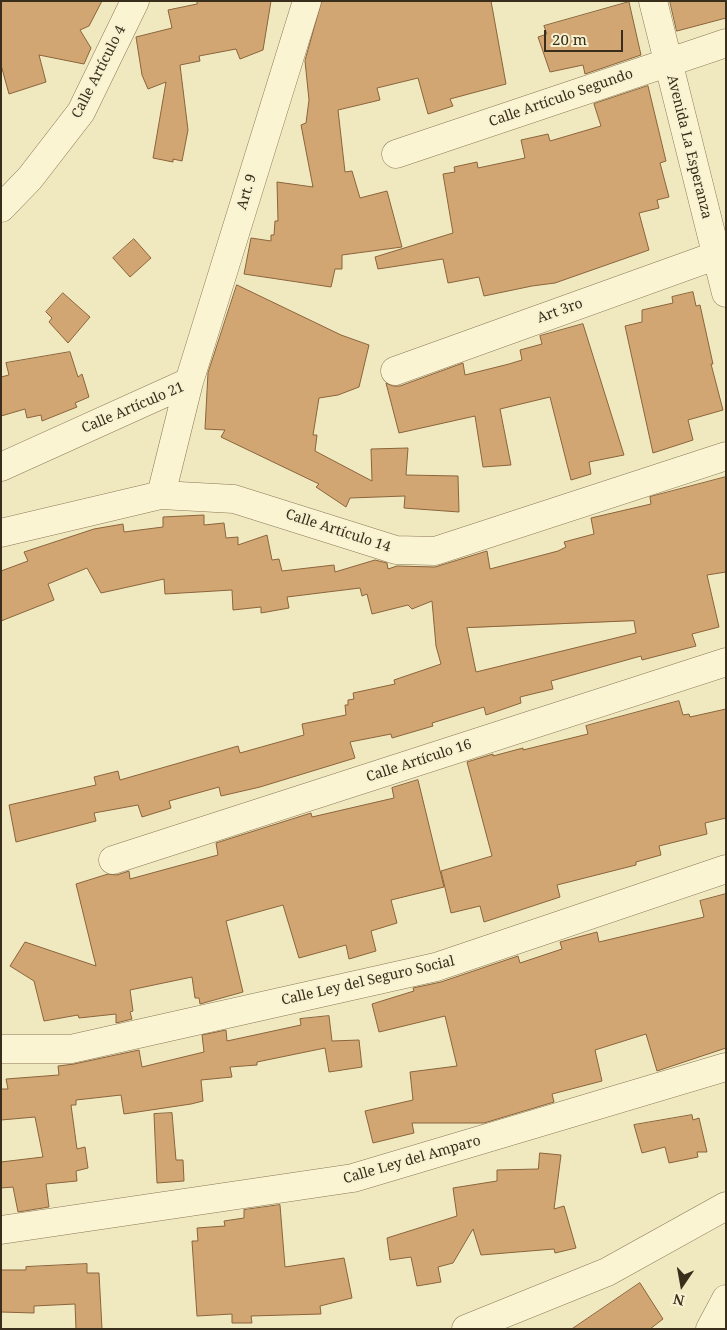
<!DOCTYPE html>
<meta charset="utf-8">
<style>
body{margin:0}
#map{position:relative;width:727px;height:1330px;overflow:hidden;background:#f0e8bf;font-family:"Noto Serif",serif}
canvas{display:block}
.frame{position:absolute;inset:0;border:2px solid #392d1c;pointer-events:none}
.north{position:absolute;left:657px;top:1260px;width:50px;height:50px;-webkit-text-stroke:4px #f7f1cf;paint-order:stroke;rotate:192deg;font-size:14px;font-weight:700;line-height:20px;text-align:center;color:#392d1c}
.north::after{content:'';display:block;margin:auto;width:18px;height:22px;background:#392d1c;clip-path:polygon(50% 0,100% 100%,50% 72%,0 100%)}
.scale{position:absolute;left:544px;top:30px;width:79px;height:22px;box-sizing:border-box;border:2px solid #392d1c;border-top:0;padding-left:6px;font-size:15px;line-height:18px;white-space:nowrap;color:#392d1c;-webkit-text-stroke:4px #f7f1cf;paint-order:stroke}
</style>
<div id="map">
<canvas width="727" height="1330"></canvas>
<div class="frame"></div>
<div class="north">N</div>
<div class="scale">20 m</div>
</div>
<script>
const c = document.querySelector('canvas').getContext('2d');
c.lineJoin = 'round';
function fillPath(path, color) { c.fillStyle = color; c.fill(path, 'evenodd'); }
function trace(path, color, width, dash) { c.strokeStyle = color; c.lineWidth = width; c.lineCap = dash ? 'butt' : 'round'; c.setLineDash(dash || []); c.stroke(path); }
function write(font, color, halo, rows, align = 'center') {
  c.font = font + ' "Noto Serif",serif'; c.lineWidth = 4; c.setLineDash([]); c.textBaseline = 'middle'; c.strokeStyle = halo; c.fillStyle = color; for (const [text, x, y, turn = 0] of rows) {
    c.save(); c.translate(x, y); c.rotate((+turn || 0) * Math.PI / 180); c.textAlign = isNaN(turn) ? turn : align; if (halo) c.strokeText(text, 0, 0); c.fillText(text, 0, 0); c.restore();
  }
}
const building = new Path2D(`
 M1 1H102L89 26 80 30 91 48 84 64 39 55 46 82 9 94 1 65Z
 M197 1H271L263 50 240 59 236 49 199 56 200 61 180 65 188 130 182 161 173 159V162L153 158 166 82 148 89 142 75 136 37 172 28 168 10 197 4Z
 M322 1H491L506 84 450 99 453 106 428 114 418 78 377 88 380 100 338 110 345 172 352 171 360 198 387 191 402 247 342 255V269H335L331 287 244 274 251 238 271 241V235H274L275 221H278L277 182 313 187 301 125 306 123 309 100 305 61Z
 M670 1H726V18L677 31Z
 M629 2 641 55 585 74 583 65 550 72 538 37 547 34 544 26Z
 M648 86 666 161 660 163 669 197 657 200 659 208 639 213 649 250 555 283 532 286 484 296 479 277 448 283 443 259 378 269 375 257 453 233 443 174 455 172 454 167 477 162 478 168 525 158 521 140 548 134 550 141 601 126 594 104Z
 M134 239 151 258 130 277 113 258Z
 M237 285 341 335 369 345 359 387 338 395 319 398 313 435H317L315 451 372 481 371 449 408 448 406 475 458 476 459 512 404 508 405 496 350 498 346 507 316 487 319 484 221 437 225 430 205 429 208 373Z
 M693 292 696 306 700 305 713 364H711L723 410 688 420 693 440 653 453 625 326 642 322V310L673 303 672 297Z
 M63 293 90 317 68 343 49 322 52 318 46 312Z
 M583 324 624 455 589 462 591 474 571 480 550 397 500 409 511 465 483 467 475 416 399 433 386 383 393 386H400L463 363 465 375 509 364 522 360 520 350 542 344 540 336Z
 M70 352 78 377 82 374 89 397 75 403 77 407 42 421 41 415 27 418 25 409 1 416V377L9 375 6 363Z
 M726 477V572L707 575 719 627 692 634 696 646 642 660 641 656 551 681 553 689 520 697 521 703 486 715 484 707 432 723 433 726 392 738 391 734 350 742 355 758 260 787 221 796 219 787 169 801 171 808 142 817 138 805 94 813 96 821 16 842 9 805 96 785 94 777 118 771 120 780 238 746 240 753 304 735 302 724 346 715 345 705H348V700L354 699 353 693 395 684 394 680 441 664 436 646 432 601 412 609 408 605 372 614 367 594 362 596 360 588 287 597 289 608 261 613V607L233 610 232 590 165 594 164 579 101 593 87 568 48 584 54 600 1 621V571L28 561 24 552 94 529 123 524 124 532 163 527V517L204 515V525L224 523 226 538 238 537V545L267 535 272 560 279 559 282 571 334 565 335 572 375 560 387 563 388 569 397 566 435 567 487 551 490 569 558 551 566 547 564 542 594 534 591 518 651 504 650 497ZM634 621 636 633 476 672 467 628Z
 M679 701 683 715 689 714 690 717 726 709V818L705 823 707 834 659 846 661 855 636 862V865L557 885 560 897 484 922 480 906 451 913 441 871 492 856 467 762 493 754V756L523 748V750L588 734 586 726Z
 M418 780 444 887 391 900 397 923 371 931 376 951 349 959 346 945 299 958 283 905 254 913 226 921 243 992 200 1004 199 998H195L192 977 130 990 133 1011 130 1012 132 1019 116 1023V1014L79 1018 78 1015 44 1021 34 981 10 966 25 942 96 966 76 884 108 874 117 875 129 871 130 879 218 855 216 843 311 813 312 817 394 798 392 788Z
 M726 894V1048L657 1071 646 1034 595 1050 602 1081 552 1094 554 1102 484 1123H412L414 1133 373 1143 365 1111 413 1100 410 1072 457 1066 445 1016 379 1032 372 1004 414 991 413 988 441 982 518 956 520 963 562 949 560 942 597 932 599 942 704 917 700 901Z
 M329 1016 332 1041 359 1040 362 1067 329 1072 325 1048 257 1062V1065L230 1067 232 1077 201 1080 203 1101 191 1104 124 1114 121 1095 76 1100V1105H71L77 1149 85 1147 88 1168 76 1171 77 1181 46 1184 49 1207 18 1212 13 1187 1 1188V1162L43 1157 35 1117 1 1120V1089H8L6 1079 59 1075 58 1066 74 1064 139 1050 142 1067 204 1052 202 1035 226 1030 227 1041 301 1025 300 1019Z
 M172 1113 176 1160H183L184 1181 157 1183 154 1114Z
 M692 1115 693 1120 699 1118 707 1152H697L698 1157 669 1163 665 1147 642 1153 634 1125Z
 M540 1153 561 1155 554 1209 564 1206 576 1248 555 1253 554 1249 481 1255 473 1229 453 1263 438 1267 441 1282 417 1286 411 1257 390 1260 387 1238 457 1216 453 1188 497 1181V1170L538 1169Z
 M280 1205 285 1267 344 1258 352 1298 320 1306 321 1314 251 1316 252 1323H232V1314L197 1316 192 1241H198L197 1228 225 1226 224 1221 244 1218V1210Z
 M87 1264V1273H99L102 1329H76L75 1304 34 1306V1313L1 1312V1270H26V1267Z
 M640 1283 663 1319 650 1329H572Z`);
fillPath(building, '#d1a673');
trace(building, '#8a643b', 1);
const minor = new Path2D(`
 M653 1 726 293
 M396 154 726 43
 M1 208 30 178 81 112 135 1
 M395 371 726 252
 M1 467 189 382
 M161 495 189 382 307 1
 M1 533 161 495 234 499 396 550 435 551 726 456
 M113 860 726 662
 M1 1049H71L436 967 726 869
 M1 1230 353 1178 726 1067
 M466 1329 607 1272 726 1206
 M710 1329 726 1299`);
trace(minor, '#8a7856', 29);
trace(minor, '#fbf4d3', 28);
write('14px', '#392d1c', '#f7f1cf', [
 ["Calle Artículo 4",99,72,-63],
 ["Calle Artículo Segundo",561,98,-19],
 ["Avenida La Esperanza",689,147,76],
 ["Art. 9",247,192,-73],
 ["Art 3ro",560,311,-20],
 ["Calle Artículo 21",133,408,-23],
 ["Calle Artículo 14",338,531,18],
 ["Calle Artículo 16",419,761,-18],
 ["Calle Ley del Seguro Social",368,981,-13],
 ["Calle Ley del Amparo",412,1160,-16]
]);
</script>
